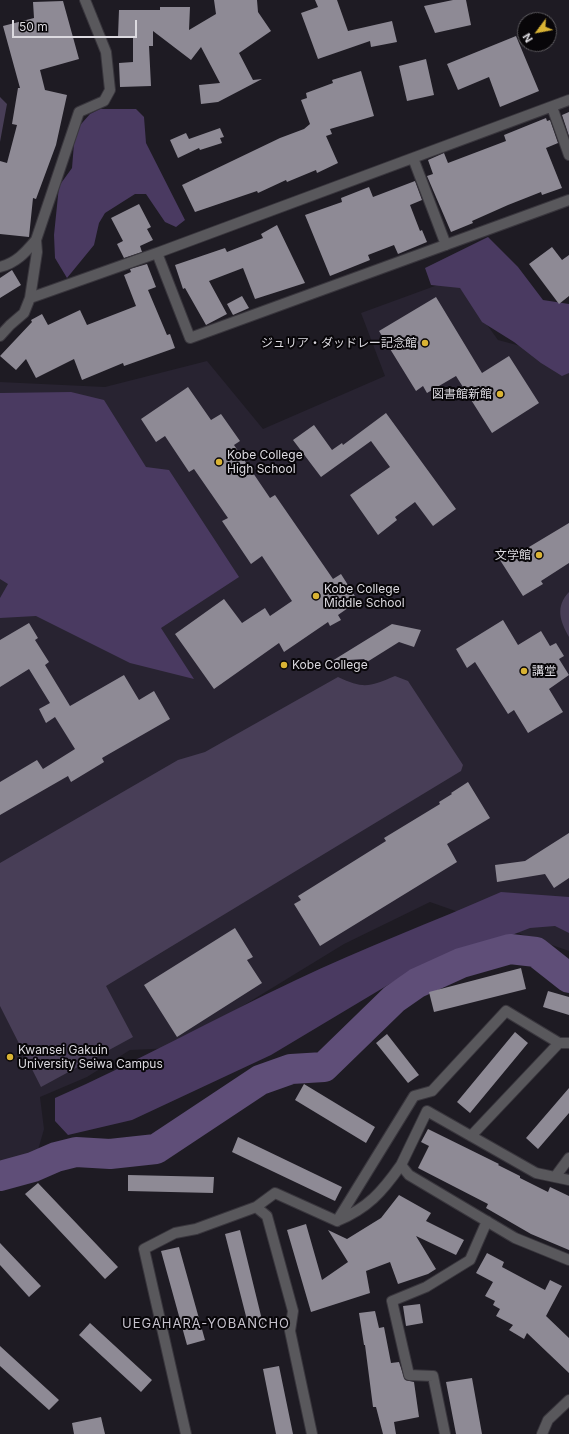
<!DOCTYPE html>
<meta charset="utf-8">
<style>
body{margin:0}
#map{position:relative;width:569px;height:1434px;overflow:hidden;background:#1e1b23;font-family:Inter,sans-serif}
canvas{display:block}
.north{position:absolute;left:517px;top:12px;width:40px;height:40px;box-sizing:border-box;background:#080609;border:1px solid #5d5b5f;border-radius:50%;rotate:238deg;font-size:11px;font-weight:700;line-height:16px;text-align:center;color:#dcdae0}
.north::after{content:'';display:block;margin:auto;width:14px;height:18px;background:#d9b334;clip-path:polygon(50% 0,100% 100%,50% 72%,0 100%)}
.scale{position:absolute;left:12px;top:20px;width:125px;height:18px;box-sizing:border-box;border:2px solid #dcdae0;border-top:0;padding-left:5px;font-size:12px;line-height:14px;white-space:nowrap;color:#dcdae0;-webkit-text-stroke:3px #080609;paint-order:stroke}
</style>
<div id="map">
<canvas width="569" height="1434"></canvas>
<div class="north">N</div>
<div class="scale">50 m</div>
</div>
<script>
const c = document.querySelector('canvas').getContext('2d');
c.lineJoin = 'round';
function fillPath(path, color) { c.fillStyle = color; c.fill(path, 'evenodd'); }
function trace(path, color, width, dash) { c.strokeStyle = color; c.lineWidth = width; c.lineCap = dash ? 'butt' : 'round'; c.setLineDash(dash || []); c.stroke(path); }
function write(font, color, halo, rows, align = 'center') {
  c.font = font + ' Inter,"Noto Sans JP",sans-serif'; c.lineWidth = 4; c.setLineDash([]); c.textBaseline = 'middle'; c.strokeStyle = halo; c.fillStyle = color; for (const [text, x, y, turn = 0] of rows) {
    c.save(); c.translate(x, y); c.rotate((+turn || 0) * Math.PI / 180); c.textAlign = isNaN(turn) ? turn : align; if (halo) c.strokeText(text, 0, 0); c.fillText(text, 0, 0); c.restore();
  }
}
fillPath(new Path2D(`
 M454 279 498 340 569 359V951L430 902 344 944 174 1048 130 1050 87 1077 40 1097 44 1129 36 1157 0 1168V382L105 387 207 361 263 429 385 376 361 313Z`), '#282331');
fillPath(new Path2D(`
 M0 97 7 104 0 142Z
 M569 592V637C560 621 555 607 569 592Z
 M395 676 408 681 463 765 461 771 106 986 133 1037 41 1087 0 1006V863L178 760 205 752 338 677C364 689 369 687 395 676Z`), '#483e57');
fillPath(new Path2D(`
 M100 109H136L144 117 146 143 185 220 176 227 165 222 146 194H135L105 213 99 223 94 245 67 278 55 258 54 235 59 186 72 168 75 131 90 114Z
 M488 237 518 267 543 300 569 304V373L562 376 541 363 514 342 482 322 460 288 431 285 425 268Z
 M71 392 104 400 146 467 169 470 239 577 161 628 194 679 130 663 36 616 0 618V598L8 584 0 579V393Z
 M501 892 569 897V933L555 926 530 928 398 979 271 1055 132 1120 68 1135 55 1121V1098C137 1062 215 1018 296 980 363 948 433 922 501 892Z`), '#4a3a61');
trace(new Path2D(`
 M0 1176 33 1167 56 1157 76 1152 110 1154 156 1149 260 1080 291 1069 324 1067 394 999 417 983 461 963 510 949 536 952 569 978`), '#5f4e78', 30);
fillPath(new Path2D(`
 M214 0H257L258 12 271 31 239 53 253 80 262 79 218 102 201 104 199 85 220 83 201 47 191 60 153 31V46H149L151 86 120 87 119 63 133 62V36H118L119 10H160V7H190L189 30 216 14Z
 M315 0H337L348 31 392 21 397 42 371 47 370 41 318 59 301 13 318 7Z
 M453 0H466L471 25 435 33 424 6Z
 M63 1 79 59 40 70 45 90 67 95 56 145 36 199 33 198 29 237 0 234V161L7 163 17 125 12 124 18 88H20L3 26 34 18 33 2Z
 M516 36 539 91 500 107 489 77 458 90 447 64Z
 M426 59 434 95 407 101 399 66Z
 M361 71 374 116 330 129 332 134 326 136 338 163 317 173 316 170 287 182 286 180 258 193 257 191 195 212 182 185 280 138 304 129 310 124 301 100 307 98 306 93 333 83 332 80Z
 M569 112V136L562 115Z
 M546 118 547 121 550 120 558 143 546 148 562 188 542 195 541 192 508 205 472 221 473 223 451 232 427 176 433 174 428 160 444 153 448 163 506 141 504 135Z
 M220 128 224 137 220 138 222 143 200 150 199 148 178 158 170 140 186 133 189 139Z
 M415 181 422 200 410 205 420 231 422 230 427 242 398 254 394 245 368 255 370 260 330 276 305 215 342 202 341 198 369 187 373 197Z
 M139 204 151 227 147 229 153 240 140 246 142 252 124 258 117 244 123 241 111 218Z
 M277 225 305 283 255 299 243 268 209 281 227 314 206 325 185 288 183 289 175 265 225 248 227 252 263 238 261 234Z
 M552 247 562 260 569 255V296L559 304 529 264Z
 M147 264 156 287 148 290 167 335 170 334 175 348 124 366 123 363 82 380 74 359 36 378 26 359 16 370 0 356 32 322 31 320 42 314 48 325 80 310 87 325 136 306 124 275 131 272 130 269Z
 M12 270 21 285 0 298V278Z
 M242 296 249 308 233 315 227 304Z
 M436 297 482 373 509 356 539 403 492 433 456 376 427 393 423 386 416 391 379 331Z
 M188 387 211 420 221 414 240 441 234 445 270 498 275 495 333 579 341 574 358 601 338 615 341 620 330 626 328 622 284 652 279 643 214 689 175 634 224 599 242 623 265 608 270 616 292 601 262 556 251 564 222 521 228 518 194 469 189 472 165 436 156 442 141 419Z
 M386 413 456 509 433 526 415 502 395 517 397 520 378 535 350 495 390 467 371 441 321 477 293 440 314 425 332 450 342 443 343 445Z
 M569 523V563L541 581 543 584 523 596 500 560 522 547 524 550Z
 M503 620 518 645 541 631 550 646 556 643 564 656 559 659 569 675 549 689 563 712 528 733 514 710 508 714 475 662 467 668 456 649Z
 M29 623 38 638 35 640 49 662 45 665 70 706 124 675 139 700 154 691 170 719 102 758 104 762 71 782 68 776 0 815V782L37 760 43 769 75 749 55 717 46 723 39 709 50 703 29 669 0 687V640Z
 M392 624 421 630 414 647 399 642 367 662 364 659 332 661Z
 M468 782 490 818 447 844 457 862 320 946 294 904 301 900 298 896 386 841 384 838 440 804 439 802 452 794 451 793Z
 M569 833V878L554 888 545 874 497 882 495 865 525 861Z
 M235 928 253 957 247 960 262 983 177 1037 144 985Z
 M521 968 526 989 434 1012 429 992Z
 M548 991 569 997V1015L543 1007Z
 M515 1032 528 1043 470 1113 457 1102Z
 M387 1034 419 1075 408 1083 376 1043Z
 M304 1084 375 1127 366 1143 295 1100Z
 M569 1088V1113L538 1149 526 1138Z
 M428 1129 499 1164 498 1165 520 1176V1178L548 1192 550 1187 569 1196V1250L531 1234 486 1208 488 1204 418 1168 429 1146 421 1142Z
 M238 1137 342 1187 335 1201 232 1152Z
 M128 1175 214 1177 213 1193 128 1191Z
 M38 1183 118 1267 105 1279 25 1194Z
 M399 1195 431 1213 426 1221 464 1240 456 1255 416 1236 436 1269 428 1274 398 1284 390 1262 366 1271 370 1293 311 1312 287 1230 306 1224 322 1280 348 1262 328 1230 347 1239 381 1218Z
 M240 1230 263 1324 249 1328 225 1234Z
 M0 1243 41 1286 29 1297 0 1265Z
 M179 1247 205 1340 187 1345 161 1251Z
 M487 1253 504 1262 502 1267 545 1290 550 1280 562 1286 546 1316 569 1338V1373L527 1333 524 1339 509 1330 513 1325 496 1316 500 1309 493 1305 495 1301 485 1296 493 1282 476 1273Z
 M420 1304 423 1323 406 1326 403 1306Z
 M375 1311 379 1328 384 1327 391 1363 399 1362 405 1380 414 1382 419 1417 394 1422 396 1434H383L376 1407H373L365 1345H364L359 1313Z
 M90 1323 152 1380 141 1392 79 1335Z
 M0 1346 59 1400 49 1410 0 1366Z
 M279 1366 293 1434H276L263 1369Z
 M472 1378 482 1434H456L446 1382Z
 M101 1417 105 1434H74L72 1423Z`), '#8e8a95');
const minor = new Path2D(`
 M569 100 157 253 190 338 569 200
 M552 107 569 155
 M413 158 446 245
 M0 267C16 263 25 253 36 240L79 112 104 101 110 90 106 52 85 0
 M30 298 157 253
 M0 336 10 325 24 313 30 298 37 252 36 240
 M471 1136 559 1043
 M555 1177 569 1158
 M569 1180 536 1173 427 1111 401 1165 409 1175 515 1238 569 1260
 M256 1207 275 1193 337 1221 414 1096 432 1091 506 1011 559 1043H569
 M337 1221C368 1208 382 1192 401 1165
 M186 1434 144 1249 175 1233 196 1229 256 1207 267 1216 293 1311 290 1331 312 1434
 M445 1434 433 1376 409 1375 392 1301 426 1287 470 1260 487 1221`);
const tertiary = new Path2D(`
 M542 1434 548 1420 569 1400`);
trace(minor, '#39363d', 12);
trace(tertiary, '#39363d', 12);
trace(minor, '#59585c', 10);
trace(tertiary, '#59585c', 10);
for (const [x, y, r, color] of [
 [425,343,4,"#d9b334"],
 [500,394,4,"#d9b334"],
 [219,462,4,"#d9b334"],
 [539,555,4,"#d9b334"],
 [316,596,4,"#d9b334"],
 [284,665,4,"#d9b334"],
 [524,671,4,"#d9b334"],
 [10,1057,4,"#d9b334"]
]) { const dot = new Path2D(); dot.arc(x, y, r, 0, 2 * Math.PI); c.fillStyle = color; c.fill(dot); trace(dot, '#080609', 1.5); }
write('12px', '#dcdae0', '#080609', [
 ["ジュリア・ダッドレー記念館",417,343,"right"],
 ["図書館新館",492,394,"right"],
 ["Kobe College",227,455],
 ["High School",227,469],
 ["文学館",531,555,"right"],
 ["Kobe College",324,589],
 ["Middle School",324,603],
 ["Kobe College",292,665],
 ["講堂",532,671],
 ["Kwansei Gakuin",18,1050],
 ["University Seiwa Campus",18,1064]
], 'left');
c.letterSpacing = '1px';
write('13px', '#c5c1cc', '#080609', [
 ["UEGAHARA-YOBANCHO",206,1324]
]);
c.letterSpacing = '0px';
</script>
